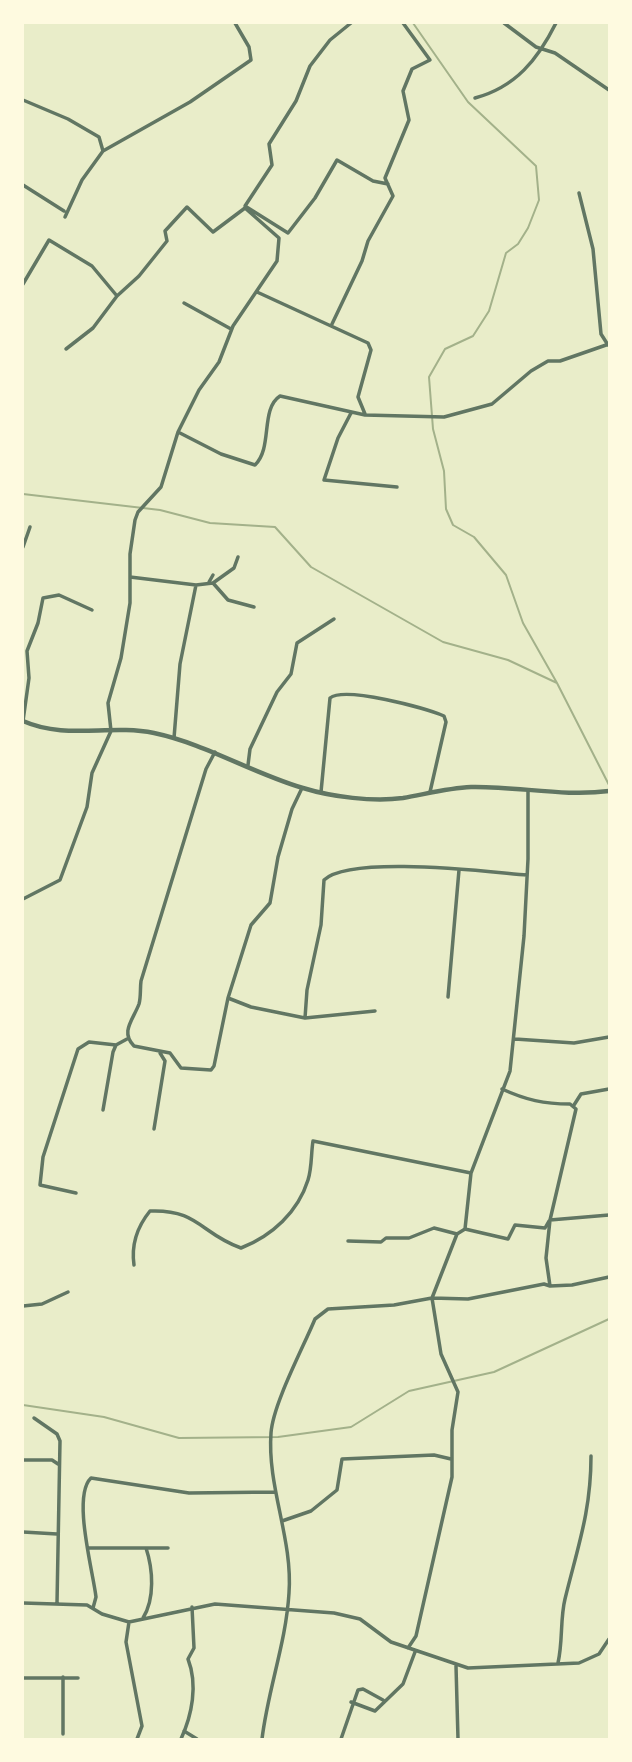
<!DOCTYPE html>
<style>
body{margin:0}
#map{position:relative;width:632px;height:1762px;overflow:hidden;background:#e9edc9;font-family:Signika,sans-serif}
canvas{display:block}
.frame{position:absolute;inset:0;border:24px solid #fefae0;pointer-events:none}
</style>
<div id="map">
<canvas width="632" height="1762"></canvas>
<div class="frame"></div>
</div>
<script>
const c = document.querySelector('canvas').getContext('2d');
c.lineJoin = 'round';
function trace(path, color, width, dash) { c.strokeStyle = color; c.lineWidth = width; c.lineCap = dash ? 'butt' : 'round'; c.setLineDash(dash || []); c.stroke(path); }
trace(new Path2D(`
 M413 23 468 102 536 166 539 200 528 228 518 244 506 253 489 311 473 336 445 349 429 377 433 429 444 471 446 509 453 525 474 537 506 575 523 623 557 683
 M23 494 160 510 210 523 275 527 311 567 443 642 508 660 557 683 609 785
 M23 1405 104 1417 179 1438 278 1437 351 1427 409 1391 494 1372 609 1319`), '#a3b18a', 2);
trace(new Path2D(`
 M351 23 330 40 310 66 296 101 269 144 272 165 245 206 288 233 315 198 337 160 373 181 388 184
 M504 23 536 47 555 53 609 90
 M475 98C516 87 538 59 556 23
 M23 100 68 119 99 137 103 151 82 180 65 217
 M103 151 190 102 251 60 249 47 235 23
 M23 185 64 211
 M579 193 593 249 601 334 608 345
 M23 284 49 240 92 266 117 296
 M257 292 368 343 371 350 358 397 365 414
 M184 303 231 329
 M332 324 362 261 368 241 393 196 385 178 409 120 403 91 412 69 430 60 403 23
 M351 413 338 438 324 480 397 487
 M178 432 221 454 255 465C273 448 260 409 280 396L365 415 444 417 492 404 531 371 548 361H560L609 344
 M23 547 30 527
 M130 577 196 585 213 583 228 600 254 607
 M209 582 213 575
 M213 583 234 568 238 557
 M23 721 29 678 27 651 38 623 43 598 59 595 92 610
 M174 738 180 664 196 585
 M215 752 206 769 141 981C140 989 141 997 139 1004 133 1020 120 1032 134 1046L170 1053 181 1068 211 1070 214 1066 228 998 251 925 270 903 278 857 292 809 302 788
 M248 765 250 749 277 692 291 674 297 643 334 619
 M321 792 330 698C345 686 425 708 444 716L446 722 430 792
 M23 899 60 880 87 807 92 773 111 731 108 703 121 658 130 603V554L135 520 138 512 161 487 178 432 199 390 219 362 233 326 277 261 279 238 245 208 213 232 187 207 165 231 167 241 139 276 117 296 93 328 66 349
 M448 997 459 870
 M228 998 251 1007 305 1018 375 1011
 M305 1018 307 990 321 925 324 880C351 855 488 872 527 875
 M515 1039 574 1043 609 1037
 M574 1105 581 1094 609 1089
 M103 1110 113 1052 116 1045 127 1039
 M154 1129 165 1061 160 1053
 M76 1193 40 1185 43 1157 78 1049 89 1042 116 1045
 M550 1220 609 1215
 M465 1229 471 1173 510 1071 524 936 528 859V790
 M348 1241 381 1242 386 1238H409L434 1228 457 1234
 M134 1265C131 1244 137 1227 150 1211 198 1209 201 1234 241 1248 272 1236 298 1212 308 1180 312 1168 311 1153 313 1141L471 1173
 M550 1286 572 1285 609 1277
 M23 1306 42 1304 68 1292
 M34 1418 57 1434 60 1441 57 1603
 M23 1460H52L58 1464
 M282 1521 311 1511 337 1490 342 1459 434 1455 451 1459
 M23 1532 57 1534
 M89 1548H146C153 1569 155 1599 143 1618
 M146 1548H168
 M23 1603 87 1605 102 1614 129 1622 215 1604 334 1613 360 1619 391 1642 468 1668 579 1663 599 1654 609 1639
 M93 1608 96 1597C93 1571 72 1496 91 1478L189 1493 275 1492
 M129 1622 126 1642 142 1726 137 1739
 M408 1648 416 1636 452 1477V1430L458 1392 441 1354 432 1298 457 1234 465 1229 508 1239 515 1225 545 1228 549 1221
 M558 1663C563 1641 560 1619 565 1599 578 1546 591 1511 591 1456
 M456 1666 458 1739
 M63 1677V1734
 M23 1678H78
 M351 1702 375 1711 403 1684 415 1652
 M184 1731 197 1739
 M181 1739C192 1715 198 1685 188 1659L194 1648 192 1607
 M262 1739C268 1689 286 1643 289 1593 293 1539 267 1487 271 1433 273 1404 303 1348 315 1319L328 1309 394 1305 432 1298 468 1299 544 1284 550 1286 546 1258 550 1220 576 1109 570 1104C544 1104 526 1100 502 1089
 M341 1739 358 1690 363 1689 383 1700`), '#617663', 3.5);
trace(new Path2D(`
 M23 721C66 740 109 724 154 733 206 744 252 773 303 788 332 797 373 802 403 798 426 794 448 788 471 787 517 786 564 797 609 791`), '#617663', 4.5);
</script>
